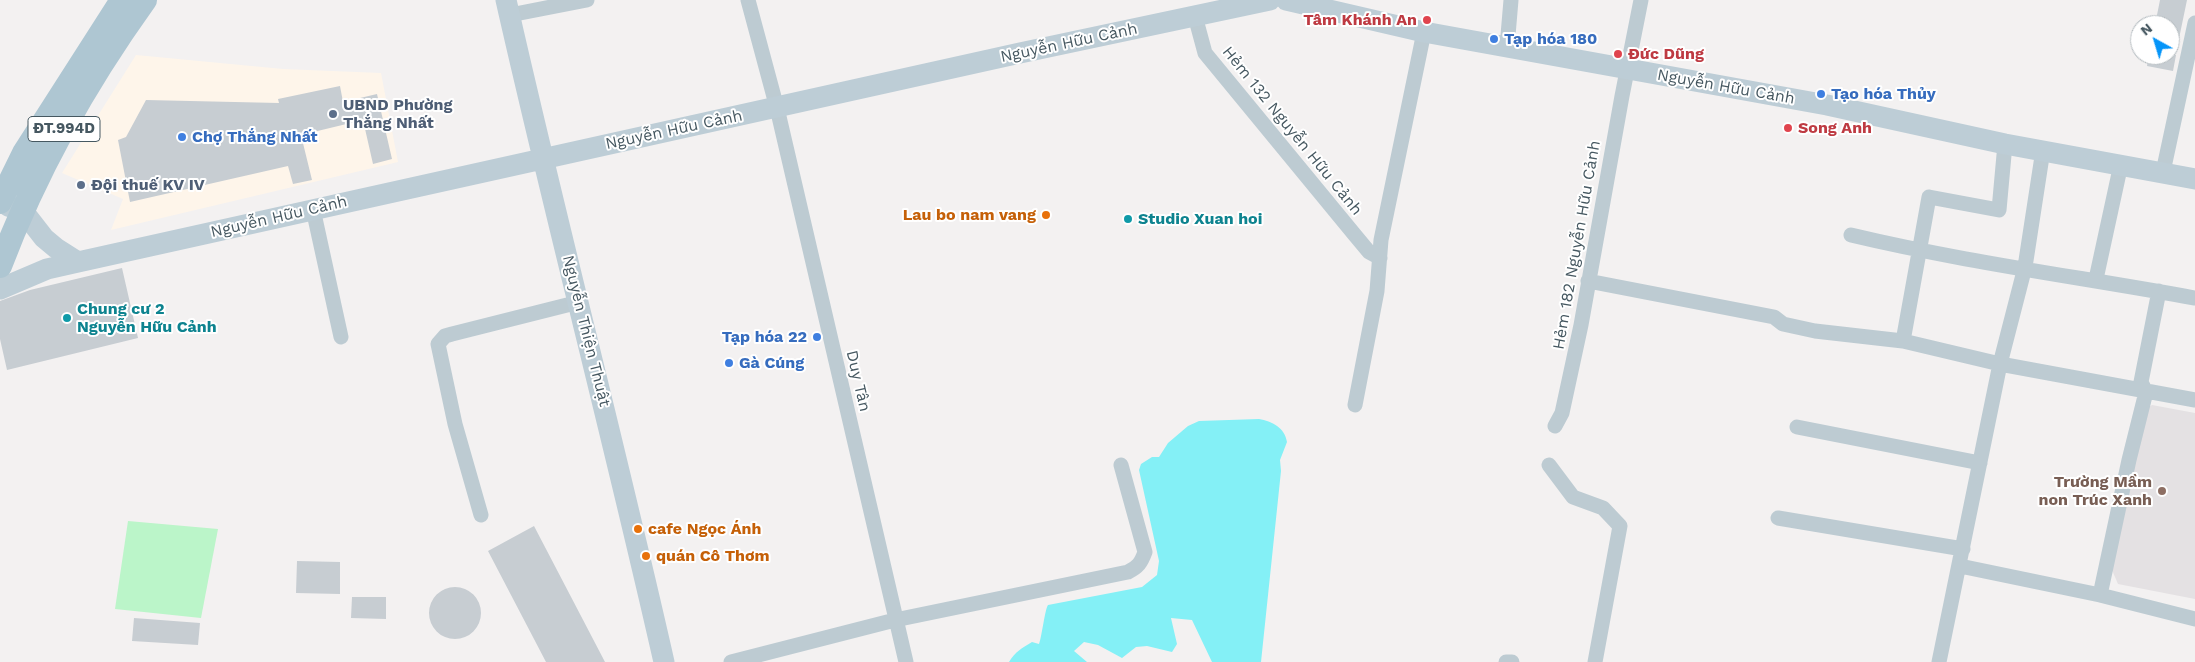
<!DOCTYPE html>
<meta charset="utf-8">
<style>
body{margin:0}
#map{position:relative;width:2195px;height:662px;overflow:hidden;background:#f3f1f1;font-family:"Work Sans",sans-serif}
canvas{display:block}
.north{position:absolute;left:2130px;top:15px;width:50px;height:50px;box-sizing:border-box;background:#fff;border:1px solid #b5bcc0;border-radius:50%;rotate:321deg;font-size:14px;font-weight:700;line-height:20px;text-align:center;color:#465861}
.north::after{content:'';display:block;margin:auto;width:18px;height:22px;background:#0595f9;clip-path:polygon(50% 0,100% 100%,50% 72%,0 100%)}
</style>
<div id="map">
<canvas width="2195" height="662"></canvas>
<div class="north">N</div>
</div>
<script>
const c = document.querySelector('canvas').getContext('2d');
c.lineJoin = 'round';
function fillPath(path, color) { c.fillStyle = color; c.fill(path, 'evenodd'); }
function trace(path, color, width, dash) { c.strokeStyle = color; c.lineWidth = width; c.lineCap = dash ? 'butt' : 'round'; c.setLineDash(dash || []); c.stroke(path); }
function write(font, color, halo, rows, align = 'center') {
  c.font = font + ' "Work Sans",sans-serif'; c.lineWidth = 4; c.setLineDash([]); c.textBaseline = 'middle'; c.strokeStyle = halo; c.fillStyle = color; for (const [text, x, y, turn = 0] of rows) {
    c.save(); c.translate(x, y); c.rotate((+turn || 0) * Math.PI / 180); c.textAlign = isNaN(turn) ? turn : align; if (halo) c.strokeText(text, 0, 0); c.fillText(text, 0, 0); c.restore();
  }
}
fillPath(new Path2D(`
 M136 55 283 69 381 73 398 162 111 230 123 199 62 173Z`), '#fef5ea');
fillPath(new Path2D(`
 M2152 405 2195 413V599L2118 584 2112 570 2147 408Z`), '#e4e1e3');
fillPath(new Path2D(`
 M128 521 218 529 201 618 115 609Z`), '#bbf5c9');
fillPath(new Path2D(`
 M1259 419C1272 421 1285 428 1287 442L1280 460 1281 471 1261 662H1212L1192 620 1171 618 1177 644 1172 652 1147 646 1136 647 1122 658 1098 645 1084 642 1074 651 1087 662H1009C1015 652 1022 648 1032 642L1039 644C1042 635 1045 609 1048 605L1142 587 1157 575 1159 561 1139 470 1141 464 1152 457H1159L1168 443 1188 426 1199 421Z`), '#84f0f6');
fillPath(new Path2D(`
 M2160 0H2187L2176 53 2170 52V25H2155Z
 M2149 55H2176L2173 71 2147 66Z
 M340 86 343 102 377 94 392 159 373 164 363 120 301 135 312 180 293 184 288 166 130 202 118 140 126 137 146 100 279 103 278 99Z
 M122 268 138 338 7 370 0 339V301L30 290Z
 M534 526 605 662H546L488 551Z
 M297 561 340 562V594L296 593Z
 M429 613a26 26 0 1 1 52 0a26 26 0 1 1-52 0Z
 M352 597H386V619L351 618Z
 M134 618 200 623 198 645 132 641Z`), '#c7cdd2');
trace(new Path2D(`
 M748 0 777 108 906 662
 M510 15 587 0
 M1195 16 1205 53 1354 234 1369 252 1380 258
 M1507 47 1511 0
 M2163 172 2195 23
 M313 209 341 337
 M1851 235C1964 262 2080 277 2195 298
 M2096 279 2121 164
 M1588 281 1774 317 1783 324 1815 331 1903 341 2000 364 2195 400
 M1903 341 1929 197 1999 210 2005 144
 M1355 405 1377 291 1381 240 1424 32
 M1555 426 1562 413 1581 325 1622 96 1641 0
 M1797 427 1980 463
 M1549 465 1573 497 1603 508 1620 526 1595 662
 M481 515 455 424 438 344 445 336 452 334 579 302
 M1778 518 1963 549
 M1960 566 2100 595 2195 619
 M2100 595 2129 460 2146 392 2141 382 2159 291
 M731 662 895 620 1128 572C1138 567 1141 563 1145 552L1121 465
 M1506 662H1512
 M1939 662 2000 364 2025 267 2043 150`), '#bdcbd2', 15);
trace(new Path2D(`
 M506 0C556 221 614 441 664 662
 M1286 0 1424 32 1827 105 2005 144 2195 179
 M8 206 23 211 44 238 56 248 78 262
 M0 289 47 269 78 262 1020 53 1270 0`), '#bdcdd6', 21);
trace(new Path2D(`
 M0 202 24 153 122 0
 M0 266C36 171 86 82 145 0`), '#aec6d2', 24);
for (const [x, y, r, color] of [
 [1427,20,5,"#e0444e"],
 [1494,39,5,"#3f7fe0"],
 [1618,54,5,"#e0444e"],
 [1821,94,5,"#3f7fe0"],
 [333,114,5,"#5c6f8a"],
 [1788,128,5,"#e0444e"],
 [182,137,5,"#3f7fe0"],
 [81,185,5,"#5c6f8a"],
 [1046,215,5,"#e8710a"],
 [1128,219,5,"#0f9aa8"],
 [67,318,5,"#0f9aa8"],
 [817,337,5,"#3f7fe0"],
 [729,363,5,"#3f7fe0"],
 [2162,491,5,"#8d6e63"],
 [638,529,5,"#e8710a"],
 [646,556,5,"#e8710a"]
]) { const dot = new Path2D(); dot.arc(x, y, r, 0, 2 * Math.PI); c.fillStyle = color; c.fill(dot); trace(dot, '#fff', 2); }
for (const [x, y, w] of [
 [64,129,72]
]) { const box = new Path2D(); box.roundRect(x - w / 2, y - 12.5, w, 25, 4); c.fillStyle = '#fff'; c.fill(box); trace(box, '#465861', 1); }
write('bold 15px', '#465861', null, [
 ["ĐT.994D",64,129]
]);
write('bold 16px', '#be3a42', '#fff', [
 ["Tâm Khánh An",1417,20,"right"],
 ["Đức Dũng",1628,54],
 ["Song Anh",1798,128]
], 'left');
write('bold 16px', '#366cbe', '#fff', [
 ["Tạp hóa 180",1504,39],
 ["Tạo hóa Thủy",1831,94],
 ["Chợ Thắng Nhất",192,137],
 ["Tạp hóa 22",807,337,"right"],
 ["Gà Cúng",739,363]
], 'left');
write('16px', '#465861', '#fff', [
 ["Nguyễn Hữu Cảnh",1069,43,-12],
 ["Nguyễn Hữu Cảnh",1726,87,10],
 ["Nguyễn Hữu Cảnh",674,130,-12],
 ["Hẻm 132 Nguyễn Hữu Cảnh",1292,131,51],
 ["Nguyễn Hữu Cảnh",279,217,-13],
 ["Hẻm 182 Nguyễn Hữu Cảnh",1577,245,-80],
 ["Nguyễn Thiện Thuật",586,331,76],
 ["Duy Tân",858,381,77]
]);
write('bold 16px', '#4e5e75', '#fff', [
 ["UBND Phường",343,105],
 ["Thắng Nhất",343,123],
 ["Đội thuế KV IV",91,185]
], 'left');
write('bold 16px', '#c56008', '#fff', [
 ["Lau bo nam vang",1036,215,"right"],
 ["cafe Ngọc Ánh",648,529],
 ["quán Cô Thơm",656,556]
], 'left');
write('bold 16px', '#0d838f', '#fff', [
 ["Studio Xuan hoi",1138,219],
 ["Chung cư 2",77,309],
 ["Nguyễn Hữu Cảnh",77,327]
], 'left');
write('bold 16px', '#785e54', '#fff', [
 ["Trường Mầm",2152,482],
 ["non Trúc Xanh",2152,500]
], 'right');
</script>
